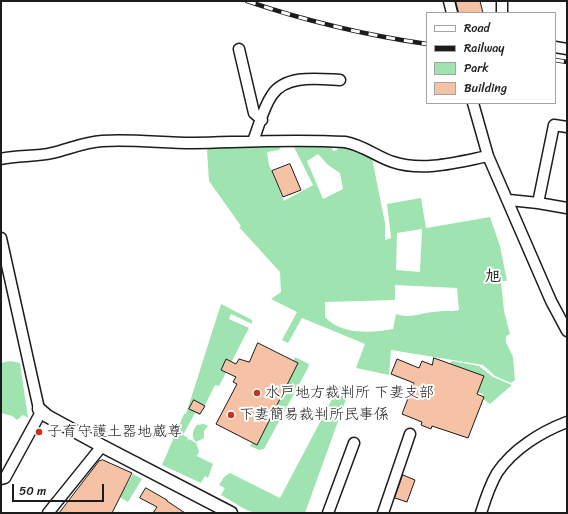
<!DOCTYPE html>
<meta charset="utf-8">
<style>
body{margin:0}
#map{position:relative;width:568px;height:514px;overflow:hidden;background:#fff;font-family:Sriracha,sans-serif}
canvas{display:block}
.frame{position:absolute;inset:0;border:2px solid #1c1c1c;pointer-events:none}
.legend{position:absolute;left:426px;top:12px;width:130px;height:92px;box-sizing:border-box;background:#fff;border:1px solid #a4a4a4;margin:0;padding:5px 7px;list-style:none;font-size:12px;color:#1c1c1c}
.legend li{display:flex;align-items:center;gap:8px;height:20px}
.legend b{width:20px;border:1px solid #a4a4a4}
.scale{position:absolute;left:12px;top:484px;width:92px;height:18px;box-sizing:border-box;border:2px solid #1c1c1c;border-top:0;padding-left:5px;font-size:12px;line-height:14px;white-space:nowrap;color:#1c1c1c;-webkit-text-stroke:3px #fff;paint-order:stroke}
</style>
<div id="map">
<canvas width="568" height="514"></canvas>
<div class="frame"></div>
<ul class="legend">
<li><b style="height:5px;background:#fff"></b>Road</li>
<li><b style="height:5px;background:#1c1c1c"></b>Railway</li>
<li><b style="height:11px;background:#9fe4b0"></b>Park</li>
<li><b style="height:11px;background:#f5c2a5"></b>Building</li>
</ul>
<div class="scale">50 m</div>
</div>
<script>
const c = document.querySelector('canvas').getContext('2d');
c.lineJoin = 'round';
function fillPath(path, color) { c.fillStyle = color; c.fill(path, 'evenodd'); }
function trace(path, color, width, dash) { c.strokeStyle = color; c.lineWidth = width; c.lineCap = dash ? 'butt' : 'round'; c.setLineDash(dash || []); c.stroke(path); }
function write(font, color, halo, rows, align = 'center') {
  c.font = font + ' Sriracha,"Klee One",sans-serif'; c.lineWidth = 4; c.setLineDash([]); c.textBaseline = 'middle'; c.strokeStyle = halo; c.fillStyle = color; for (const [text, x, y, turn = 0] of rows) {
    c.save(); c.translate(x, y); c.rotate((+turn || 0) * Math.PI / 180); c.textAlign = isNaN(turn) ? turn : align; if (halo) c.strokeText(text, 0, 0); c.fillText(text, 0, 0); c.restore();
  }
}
fillPath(new Path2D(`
 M283 142 279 150 267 152 269 165 284 201 313 185 292 143 331 146 333 151 337 150 338 146 344 144 372 158 385 223V240L391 238 387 204 421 198 426 228 490 217 500 246 507 281H501L504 311 510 334 506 336V342L513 357 515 380 511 383 495 376 483 365 391 350 389 375 356 368 365 344 302 318 288 343 282 340 297 312 271 299 281 292 280 272 239 227 241 226 209 181 207 150 212 147ZM318 154 328 165 340 173 343 189 323 199 307 161ZM422 229 420 272 396 270 397 233ZM395 285 457 288 459 310C451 312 442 310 434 312 420 313 410 319 396 314L393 329C371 333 341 335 325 317V302L395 300Z
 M221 304 252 320V324L231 314 229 319 249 328 219 386 215 385 200 415 195 413 183 435 188 438 187 441 189 439 196 443 199 451 197 456 213 464 208 478 205 476 201 483 162 465 184 414H186Z
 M295 357 309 364 308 368 264 449 259 450 250 446 252 443 257 445Z
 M10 361 20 363 28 418 23 415 17 420 12 416 1 413V363Z
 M452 361 479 366 493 377 512 385 490 404 483 399V394L476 392 449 364Z
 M339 386 349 391 305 513C290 513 272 514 257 513 244 511 233 501 221 495L225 488 219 485 224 477 230 473 280 498Z
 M204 424 208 426 204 431V438L196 442C191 437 192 431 197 425Z
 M133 474 142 479 128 502 111 492 115 483 125 488Z`), '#9fe4b0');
const building = new Path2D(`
 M456 1H480L483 13H459Z
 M290 164 301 190 283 197 272 171Z
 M258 343 298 363 257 445 216 424 237 384 233 382 236 377 221 370 226 359 236 364 239 359 249 362Z
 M434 358 484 376 477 394 484 397 468 438 432 426 431 429 421 425 422 422 402 414 414 383 391 374 397 359 419 368 422 361 432 365Z
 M194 400 205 406 200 414 189 409Z
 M103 460 132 473 112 513H59L99 461Z
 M403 475 415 480 407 502 395 498Z
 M146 488 167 500V501L185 513H153L157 507 140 498Z`);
fillPath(building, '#f5c2a5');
trace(building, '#1c1c1c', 1);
const minor = new Path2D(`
 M449 1 452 13
 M502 13V1
 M555 47 567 49
 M239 49 254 113 262 120
 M473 103 488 156 551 301 567 331
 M253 141C259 126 263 108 272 95 286 74 319 79 340 80
 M1 159C18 155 35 157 52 153 69 149 85 142 102 141 132 139 163 143 193 143 244 142 295 139 345 142 363 145 377 157 393 162 423 172 458 162 488 156
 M509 200 538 203 567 208
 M538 203 554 125 567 127
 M1 238 39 409
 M1 479 5 478 41 412
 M48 513 102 446
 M328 513 354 443
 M383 513 410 434
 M481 513C485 500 490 485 497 473 513 449 541 432 567 422`);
const tertiary = new Path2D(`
 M39 409 47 416 102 446 231 513`);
trace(minor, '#1c1c1c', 13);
trace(tertiary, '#1c1c1c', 15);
trace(minor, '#fff', 10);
trace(tertiary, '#fff', 12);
const rail = new Path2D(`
 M247 1C306 21 365 35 427 44
 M555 60 567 62`);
trace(rail, '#1c1c1c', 4.5);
trace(rail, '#fff', 3, [9]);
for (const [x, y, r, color] of [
 [257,393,4,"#c8321e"],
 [231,415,4,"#c8321e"],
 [39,432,4,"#c8321e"]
]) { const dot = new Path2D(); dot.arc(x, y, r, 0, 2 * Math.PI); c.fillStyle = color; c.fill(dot); trace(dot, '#fff', 1.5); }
write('15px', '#1c1c1c', '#fff', [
 ["水戸地方裁判所 下妻支部",265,393],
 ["下妻簡易裁判所民事係",239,415],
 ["子育守護土器地蔵尊",47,432]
], 'left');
write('bold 16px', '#1c1c1c', '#fff', [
 ["旭",493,277]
]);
</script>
